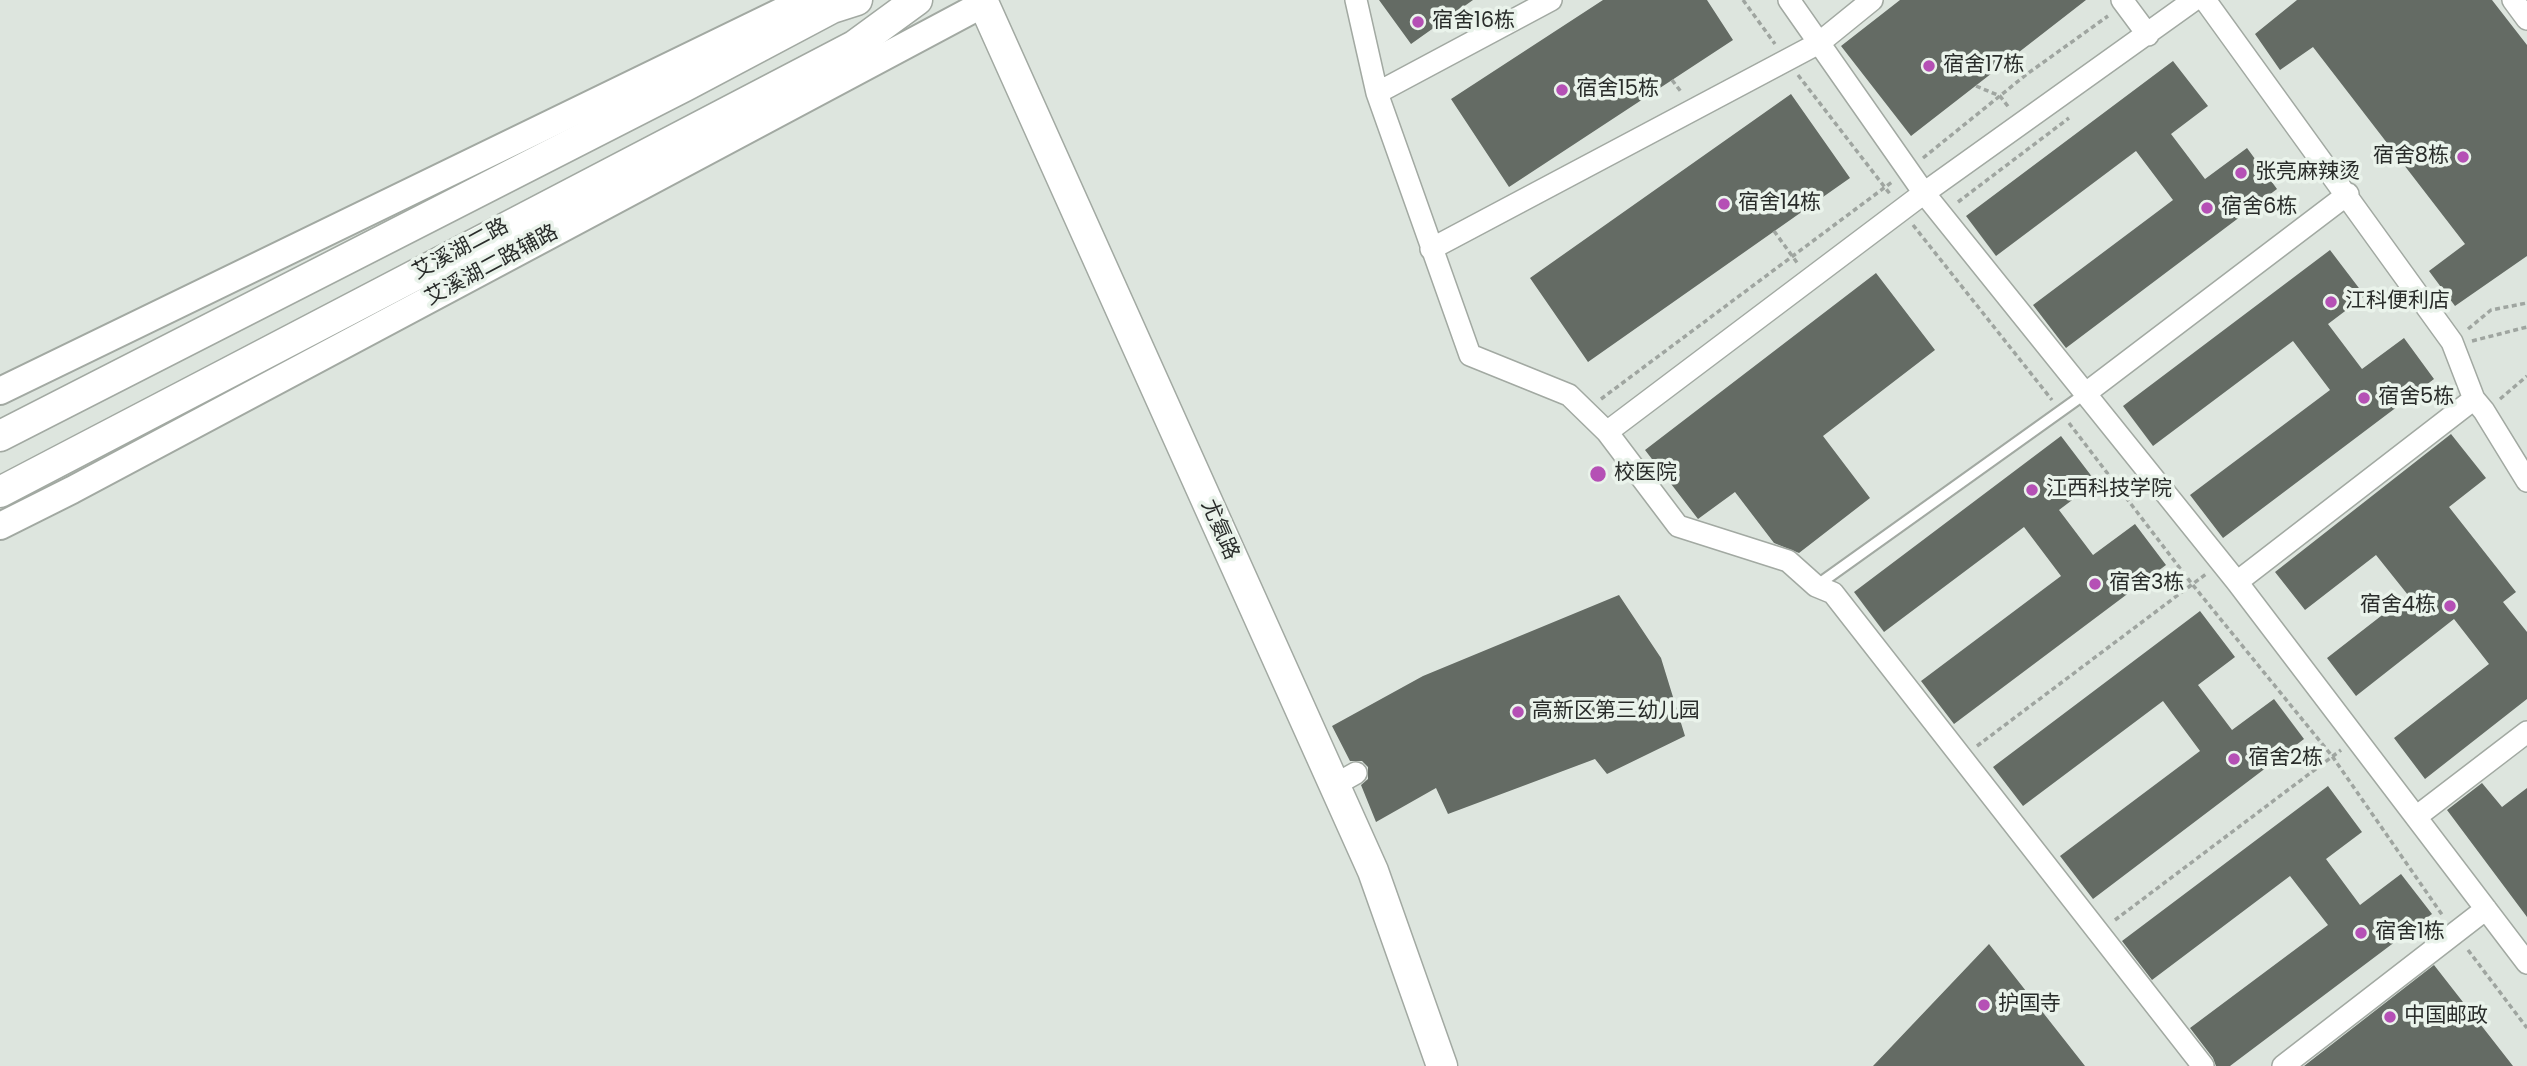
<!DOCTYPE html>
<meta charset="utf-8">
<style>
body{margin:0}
canvas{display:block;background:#dde5de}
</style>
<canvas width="2527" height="1066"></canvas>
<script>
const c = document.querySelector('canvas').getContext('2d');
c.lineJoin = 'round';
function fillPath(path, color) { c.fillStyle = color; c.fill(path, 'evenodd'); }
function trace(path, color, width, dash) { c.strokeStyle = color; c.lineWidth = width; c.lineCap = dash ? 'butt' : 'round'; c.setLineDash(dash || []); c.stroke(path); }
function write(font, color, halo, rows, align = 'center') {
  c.font = font + ' Poppins,"Noto Sans SC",sans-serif'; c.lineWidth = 7; c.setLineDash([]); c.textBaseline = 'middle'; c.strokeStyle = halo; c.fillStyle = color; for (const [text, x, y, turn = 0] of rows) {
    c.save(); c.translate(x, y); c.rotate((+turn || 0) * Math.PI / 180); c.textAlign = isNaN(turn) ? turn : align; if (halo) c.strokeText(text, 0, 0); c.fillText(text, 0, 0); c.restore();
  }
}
fillPath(new Path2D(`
 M1379 0H1473L1411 44Z
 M1603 0H1707L1733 40 1509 187 1451 99Z
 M1900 0H2086L1911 136 1841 46Z
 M2297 0H2492L2527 45V256L2455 306 2429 271 2465 244 2313 47 2280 70 2255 34Z
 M2173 61 2208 106 2171 134 2205 179 2247 148 2277 189 2066 348 2033 305 2173 200 2136 151 1996 256 1966 216Z
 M1791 94 1850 178 1588 362 1530 278Z
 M2330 250 2365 296 2328 324 2362 369 2404 338 2434 379 2223 538 2190 495 2330 390 2293 341 2153 446 2123 406Z
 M1876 273 1935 350 1823 436 1870 498 1799 553 1774 543 1735 492 1698 519 1645 450Z
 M2451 434 2486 478 2449 507 2516 592 2503 602 2527 632V699L2425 779 2394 738 2489 664 2454 619 2356 696 2327 658 2408 595 2376 555 2305 610 2275 572Z
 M2061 436 2096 482 2059 510 2093 555 2135 524 2166 565 1954 724 1921 681 2061 576 2024 527 1884 632 1854 592Z
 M1619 595 1661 658 1685 736 1607 774 1595 759 1448 814 1436 788 1376 822 1361 785 1368 779V767L1362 761H1350L1332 726 1423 676Z
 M2200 611 2235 657 2198 685 2232 730 2274 699 2304 739 2093 899 2060 856 2200 751 2163 701 2023 806 1993 767Z
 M2482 783 2502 807 2527 788V917L2447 810Z
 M2328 786 2362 832 2326 859 2360 905 2401 874 2432 914 2230 1066H2216L2213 1058 2190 1028 2328 925 2290 876 2152 980 2122 941Z
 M1989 944 2085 1066H1873Z
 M2434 965 2513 1066H2304Z`), '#646b64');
const service = new Path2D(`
 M1816 586 2086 393`);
const minor = new Path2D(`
 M1356 0 1377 93 1470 355 1569 395 1607 432 1678 526 1788 561 1816 586 1833 593 2203 1066
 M2122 0 2148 35
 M2194 0 1924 193 2237 582 2527 963
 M2205 0 2452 342 2474 399 2484 411 2527 481
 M2513 0 2527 19
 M1377 93 1551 0
 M1431 249 1819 43 1872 0
 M2086 393 2348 194
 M1607 432 1924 193 1789 0
 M2237 582 2474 399
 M1333 786 1356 773
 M2416 817 2527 732
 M2283 1066 2486 909`);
const tertiary = new Path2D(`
 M0 391 805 0
 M0 526 72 490 983 4`);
const secondary = new Path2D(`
 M982 0 1373 871 1442 1066
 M0 436 685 86 832 8 857 0
 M0 492 854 46 917 0`);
trace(service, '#a2a9a2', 14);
trace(minor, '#a2a9a2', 24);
trace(tertiary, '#a2a9a2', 30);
trace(secondary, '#a2a9a2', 33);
trace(new Path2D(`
 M1743 0 1775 44
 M1798 75 1890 194
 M1672 80 1682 93
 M1976 86 2000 96 2010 109
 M1923 158 2027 74 2108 16
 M1958 202 2069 118
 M1913 225 2052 400
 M1774 231 1798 264
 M2468 329 2491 310 2527 303
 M2472 341 2527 327
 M1601 399 1892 182
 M2500 399 2527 376
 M2069 423 2192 584 2332 756 2443 916
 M1977 746 2206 574
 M2115 920 2341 750
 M2468 950 2527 1028`), '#9fa5a0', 3.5, [5, 3.5]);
trace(service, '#fff', 10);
trace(minor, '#fff', 21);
trace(tertiary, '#fff', 26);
trace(secondary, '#fff', 30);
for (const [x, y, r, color] of [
 [1418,22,7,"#b550b5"],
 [1929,66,7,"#b550b5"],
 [1562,90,7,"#b550b5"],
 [2463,157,7,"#b550b5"],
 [2241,173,7,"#b550b5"],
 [1724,204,7,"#b550b5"],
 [2207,208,7,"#b550b5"],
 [2331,302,7,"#b550b5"],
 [2364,398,7,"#b550b5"],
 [1598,474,9,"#b550b5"],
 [2032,490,7,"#b550b5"],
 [2095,584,7,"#b550b5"],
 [2450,606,7,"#b550b5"],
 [1518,712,7,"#b550b5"],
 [2234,759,7,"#b550b5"],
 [2361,933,7,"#b550b5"],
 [1984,1005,7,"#b550b5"],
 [2390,1017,7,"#b550b5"]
]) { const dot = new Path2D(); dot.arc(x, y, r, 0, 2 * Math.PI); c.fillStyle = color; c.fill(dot); trace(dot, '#eaf3eb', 2.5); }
write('21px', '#292c2a', '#eaf3eb', [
 ["宿舍16栋",1432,22],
 ["宿舍17栋",1943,66],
 ["宿舍15栋",1576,90],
 ["宿舍8栋",2449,157,"right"],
 ["张亮麻辣烫",2255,173],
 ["宿舍14栋",1738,204],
 ["宿舍6栋",2221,208],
 ["江科便利店",2345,302],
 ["宿舍5栋",2378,398],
 ["校医院",1614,474],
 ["江西科技学院",2046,490],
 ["宿舍3栋",2109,584],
 ["宿舍4栋",2436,606,"right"],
 ["高新区第三幼儿园",1532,712],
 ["宿舍2栋",2248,759],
 ["宿舍1栋",2375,933],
 ["护国寺",1998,1005],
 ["中国邮政",2404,1017]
], 'left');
write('21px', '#292c2a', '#eaf3eb', [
 ["艾溪湖二路",461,250,-28],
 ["艾溪湖二路辅路",492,266,-28],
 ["尤氨路",1219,530,66]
]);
</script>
